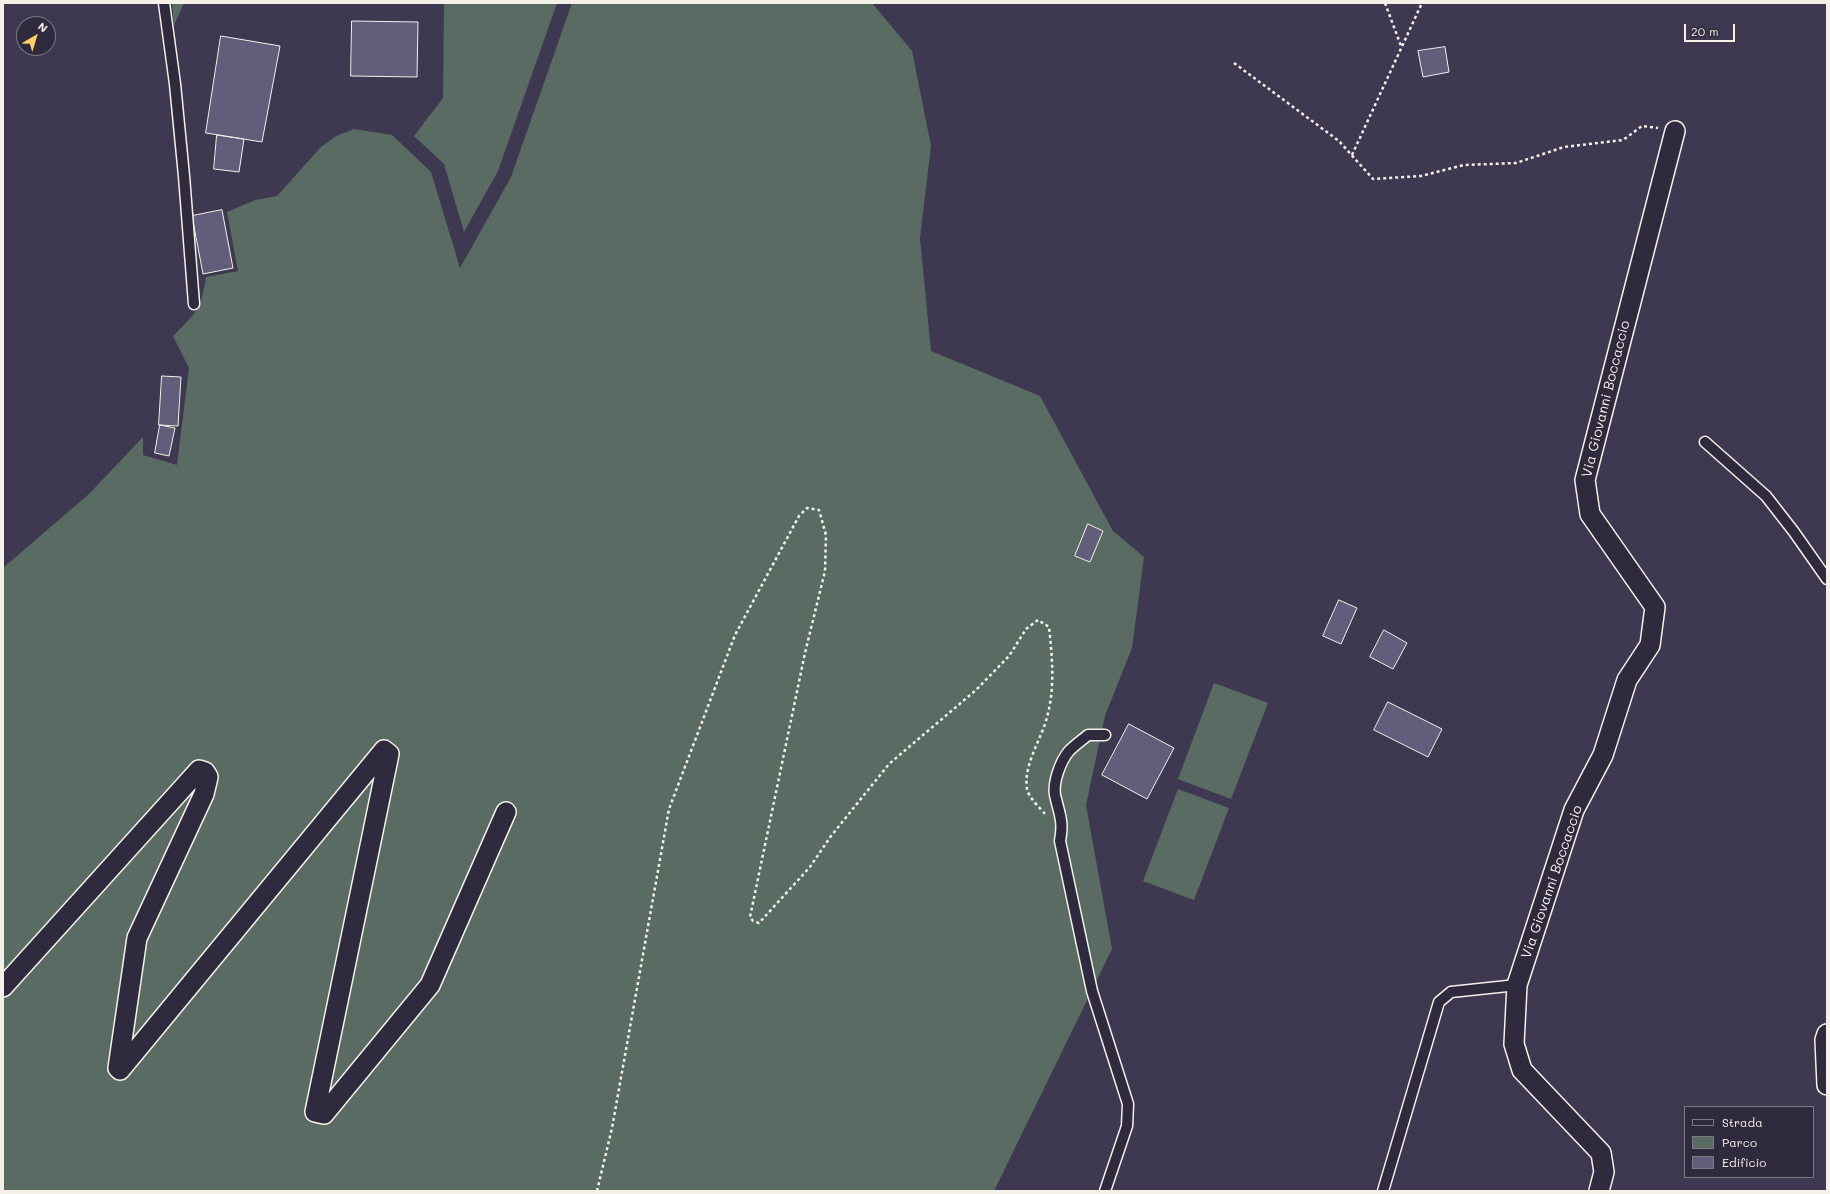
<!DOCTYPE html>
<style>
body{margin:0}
#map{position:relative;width:1830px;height:1194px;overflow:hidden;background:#3e3950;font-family:Mali,sans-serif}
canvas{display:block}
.frame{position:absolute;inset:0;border:4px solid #f4f1e8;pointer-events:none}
.legend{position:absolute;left:1684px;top:1106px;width:130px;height:72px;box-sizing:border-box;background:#2f2a3d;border:1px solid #7e7a81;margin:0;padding:5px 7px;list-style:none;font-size:12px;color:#f4f1e8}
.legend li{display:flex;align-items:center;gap:8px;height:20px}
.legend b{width:20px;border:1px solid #7e7a81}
.north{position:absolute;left:16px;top:16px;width:40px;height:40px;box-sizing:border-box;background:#2f2a3d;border:1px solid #7e7a81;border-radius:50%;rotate:38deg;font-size:11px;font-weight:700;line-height:16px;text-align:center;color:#f4f1e8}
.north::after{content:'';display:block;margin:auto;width:14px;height:18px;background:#ffd166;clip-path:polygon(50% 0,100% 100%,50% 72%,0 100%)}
.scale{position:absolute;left:1684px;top:24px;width:51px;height:18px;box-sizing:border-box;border:2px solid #f4f1e8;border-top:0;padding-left:5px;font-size:12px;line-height:14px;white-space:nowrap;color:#f4f1e8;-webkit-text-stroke:3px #2f2a3d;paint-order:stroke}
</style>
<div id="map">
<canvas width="1830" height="1194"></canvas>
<div class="frame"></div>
<ul class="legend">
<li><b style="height:5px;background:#2f2a3d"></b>Strada</li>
<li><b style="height:11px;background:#5a6b63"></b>Parco</li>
<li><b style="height:11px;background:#615d7b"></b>Edificio</li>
</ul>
<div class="north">N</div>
<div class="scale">20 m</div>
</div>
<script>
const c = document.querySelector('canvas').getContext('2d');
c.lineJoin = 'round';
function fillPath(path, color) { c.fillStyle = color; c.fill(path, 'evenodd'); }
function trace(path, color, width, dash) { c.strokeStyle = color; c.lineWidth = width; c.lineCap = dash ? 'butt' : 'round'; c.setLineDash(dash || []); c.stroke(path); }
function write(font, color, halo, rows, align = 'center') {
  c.font = font + ' Mali,sans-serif'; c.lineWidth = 3.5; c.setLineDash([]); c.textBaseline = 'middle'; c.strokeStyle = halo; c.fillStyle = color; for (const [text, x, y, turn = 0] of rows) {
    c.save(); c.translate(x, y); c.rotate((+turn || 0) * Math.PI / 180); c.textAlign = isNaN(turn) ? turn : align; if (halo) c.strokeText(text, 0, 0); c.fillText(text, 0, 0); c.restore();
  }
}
fillPath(new Path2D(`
 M172 3H184L174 25Z
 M444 3H557L498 171 464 232 444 164 414 136 443 98Z
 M572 3H872L912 51 931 146 920 238 931 351 1040 396 1113 531 1144 557 1132 648 1105 716 1086 805 1112 949 994 1191H3V568L89 494 143 437V455L177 465 189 368 173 336C196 313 201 310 206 277L238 271 227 212 255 200 277 196 321 147 336 136 354 129 392 135 431 172 460 268 511 177Z
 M1214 683 1268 703 1231 799 1178 779Z
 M1178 789 1229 808 1194 900 1143 881Z`), '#5a6b63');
const building = new Path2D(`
 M352 21 418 22 417 77 351 76Z
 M221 36 280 46 262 142 206 133Z
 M1445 47 1449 72 1423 77 1418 51Z
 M217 135 244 139 239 172 214 169Z
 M222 210 233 268 203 274 192 216Z
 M162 376 181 377 178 426 159 425Z
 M160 425 175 428 169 456 155 453Z
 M1088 524 1103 531 1090 562 1075 556Z
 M1339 600 1357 608 1341 644 1323 636Z
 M1384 630 1407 643 1393 669 1370 657Z
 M1388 702 1442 729 1428 757 1374 730Z
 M1129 724 1174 748 1147 799 1102 775Z`);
fillPath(building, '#615d7b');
trace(building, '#f4f1e8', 1);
const lane = new Path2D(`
 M164 3 175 84 184 176 194 304
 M1705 442 1766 496 1794 532 1827 579
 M1105 735H1088C1082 740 1075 745 1069 751 1060 762 1053 782 1055 795 1059 813 1064 821 1060 841L1092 991 1128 1104 1127 1126 1105 1191
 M1383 1191 1439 1002 1451 992 1517 985`);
const street = new Path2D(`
 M3 987 199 770 205 772 208 777 204 794 137 938 118 1068 120 1070 384 750 389 754 315 1112 324 1114 430 985 506 812
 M1827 1034 1825 1040 1827 1085
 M1599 1191 1604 1172 1601 1153 1522 1070 1514 1044 1517 985 1574 810 1603 755 1627 680 1650 645 1655 607 1590 514 1585 480 1675 131`);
trace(lane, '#f4f1e8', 13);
trace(street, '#f4f1e8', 22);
trace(new Path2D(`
 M1385 3 1401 46
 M1234 63 1339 141 1373 179 1421 176 1464 165 1516 163 1564 147 1623 140 1642 126 1658 128
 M1352 155 1422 3
 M597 1191 612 1128 669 809 735 635 799 516 807 508 819 510 826 535 825 571 805 653 750 917 753 921 759 923 810 867 831 836 889 764 976 690 1009 656 1026 629 1038 620 1049 627C1052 655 1055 685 1048 713 1043 738 1023 763 1027 789 1029 798 1040 808 1045 814`), '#f4f1e8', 2.5, [3, 3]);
trace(lane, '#2f2a3d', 10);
trace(street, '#2f2a3d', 19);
write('14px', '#f4f1e8', '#2f2a3d', [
 ["Via Giovanni Boccaccio",1606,399,-76],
 ["Via Giovanni Boccaccio",1552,882,-71]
]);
</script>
